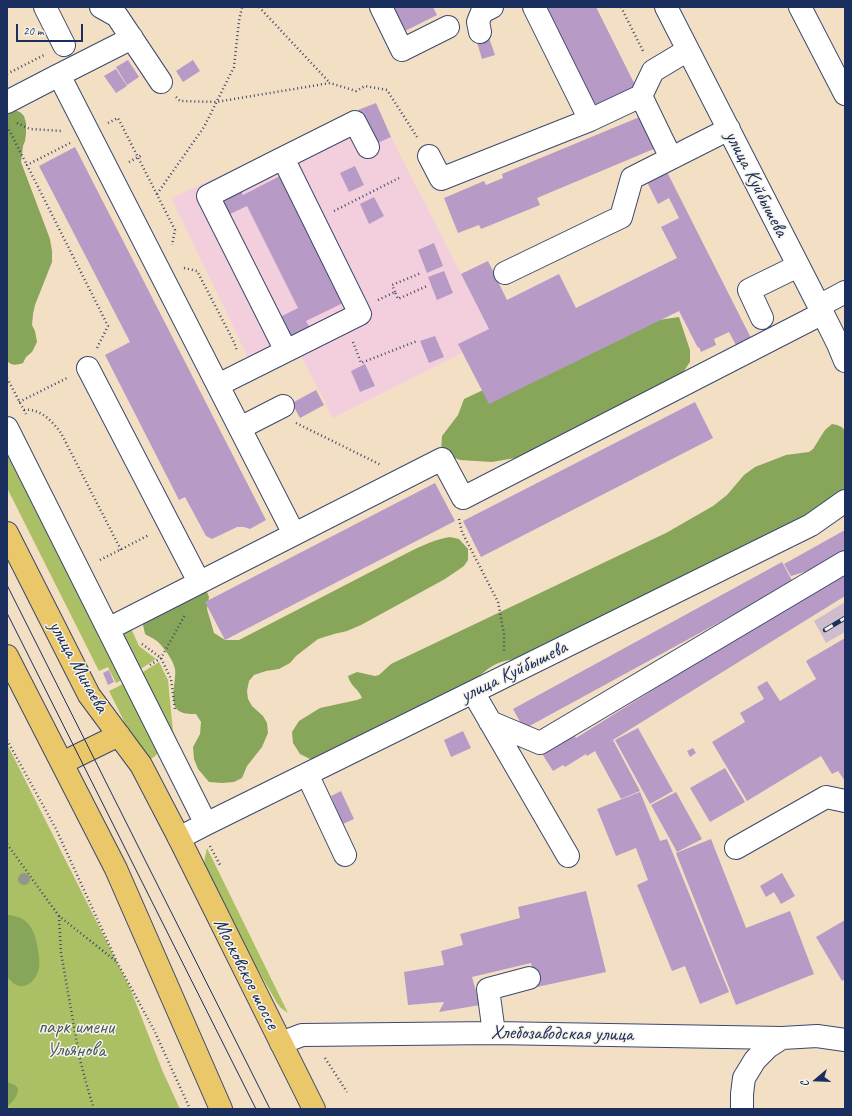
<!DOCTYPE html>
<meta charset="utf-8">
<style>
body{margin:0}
#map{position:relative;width:852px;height:1116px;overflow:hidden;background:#f3dfc4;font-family:Caveat,sans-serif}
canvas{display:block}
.frame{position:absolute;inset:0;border:8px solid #1b2f5e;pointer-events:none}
.north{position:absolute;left:796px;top:1060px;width:40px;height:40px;-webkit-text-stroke:3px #f7f3e8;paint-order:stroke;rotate:251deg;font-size:11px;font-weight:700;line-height:16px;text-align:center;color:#1b2f5e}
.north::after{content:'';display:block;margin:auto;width:14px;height:18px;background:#1b2f5e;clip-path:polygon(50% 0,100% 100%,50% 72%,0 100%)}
.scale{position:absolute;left:16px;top:24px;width:67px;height:18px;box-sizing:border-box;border:2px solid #1b2f5e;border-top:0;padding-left:5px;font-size:12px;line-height:14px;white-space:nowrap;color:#1b2f5e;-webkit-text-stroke:3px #f7f3e8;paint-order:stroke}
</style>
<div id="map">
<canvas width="852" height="1116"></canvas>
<div class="frame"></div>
<div class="north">С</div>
<div class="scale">20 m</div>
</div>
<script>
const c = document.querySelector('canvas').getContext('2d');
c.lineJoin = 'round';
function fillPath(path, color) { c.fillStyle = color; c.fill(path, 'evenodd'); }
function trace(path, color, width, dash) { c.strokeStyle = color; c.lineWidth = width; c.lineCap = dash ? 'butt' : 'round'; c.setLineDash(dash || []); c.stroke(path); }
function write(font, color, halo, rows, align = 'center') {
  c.font = font + ' Caveat,sans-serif'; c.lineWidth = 3; c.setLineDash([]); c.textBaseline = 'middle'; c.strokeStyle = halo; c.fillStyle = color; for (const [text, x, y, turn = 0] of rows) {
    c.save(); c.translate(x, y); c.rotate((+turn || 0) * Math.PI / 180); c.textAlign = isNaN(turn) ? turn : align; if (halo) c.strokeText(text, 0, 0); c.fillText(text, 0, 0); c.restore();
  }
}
fillPath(new Path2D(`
 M376 103 391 137 489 329 459 345 462 353 333 418 301 356 258 378 176 208 172 198Z`), '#f3cfde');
fillPath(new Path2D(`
 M845 602V632L826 643 814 621Z`), '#cfbdce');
fillPath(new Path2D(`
 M7 440 127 677 116 683 108 667 99 671 7 488Z
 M130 626 139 646 156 659 136 672 123 639 125 630Z
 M159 662 168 680 173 731 196 786 138 675Z
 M129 681 159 750C157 755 154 758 149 759L140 753 109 691Z
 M7 744 130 988 163 1072 180 1109H7Z
 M207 848 288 1013 281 1008 277 1003 254 963 204 866 205 857Z`), '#abc065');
fillPath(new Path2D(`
 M14 110 20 112 24 116 26 123V134L25 141 23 146 21 162 50 239 52 251V262L35 305 33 314 32 325 35 331 37 342 32 352 26 357 23 363C16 365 12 366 7 361V111Z
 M679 317 690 350V362L680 377 521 457 492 462 460 460 441 452 442 436 458 415 464 399 498 383 645 322Z
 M832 424C838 425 843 426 845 432V495L834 505 520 659C498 660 490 666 474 681L329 755 310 759 300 754 293 743 292 732 299 721 320 708 357 700 362 698C359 689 350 686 348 676L357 672 375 676 379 675 391 664 666 533 713 506 727 495 744 475 755 467 786 455 809 452 813 449 825 430Z
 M450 537 459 539 468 549V560L464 566 445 579 361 625 347 631 334 634 318 639 296 656 290 663 279 669 266 671 254 675 249 681 247 691 248 699 252 706 263 716 267 723 268 733 262 747 247 766 242 778 234 782 222 783 209 782 198 769 194 759 193 747 200 734 201 722 196 714C192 714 185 714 181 712 167 706 177 680 175 669 173 660 166 651 161 645 157 640 150 637 145 634L143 625 144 622 201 590 207 592 209 597 207 609 214 633 225 640H239L411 551C424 545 436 539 450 537Z
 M7 915C29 916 35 930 38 950 39 956 40 962 39 968 35 986 18 994 7 976Z
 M7 1082 15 1085 18 1088C18 1097 13 1101 7 1107Z`), '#88a65a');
fillPath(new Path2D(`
 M393 7H433L437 15 405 31Z
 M546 7H596L636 87 596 107Z
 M488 35 495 55 482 59 476 39Z
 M128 60 139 77 127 85 116 67Z
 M193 60 200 71 183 82 176 71Z
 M116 69 127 86 116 93 104 76Z
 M376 103 391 137 373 145 358 110Z
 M642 116 656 148 537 198 540 205 481 229 479 225 458 233 444 198 484 181 486 185 503 178 502 174Z
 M75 147 266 520 250 529 244 527H237L212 539 206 536 185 497 179 500 105 355 130 342 39 166Z
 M355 166 364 185 349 192 340 173Z
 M667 172 752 340 737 347 729 332 714 339 716 345 701 352 699 347 698 348 679 311 489 404 458 344 489 329 461 274 488 261 507 300 559 274 576 308 677 258 661 227 679 218 669 198 658 204 647 182Z
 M282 175 345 302 306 321 310 328 291 338 280 317 298 308 247 206 228 215 218 194 238 184 243 195Z
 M374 197 384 216 369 224 360 204Z
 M434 243 443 266 427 273 418 250Z
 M444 271 453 293 437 300 428 277Z
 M435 336 444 357 429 363 420 341Z
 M365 364 375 386 360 392 351 371Z
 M316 390 324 405 300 418 292 403Z
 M695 402 713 438 481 557 463 521Z
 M435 483 455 521 225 640 205 602Z
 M845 530V553L814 569 791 576 784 564Z
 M782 562 793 582 524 729 513 709Z
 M845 570V596L587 756 586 754 565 767 563 765 553 771 541 752 573 733 576 738Z
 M845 638V781L838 771 832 774 821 756 747 801 712 742 745 722 740 713 764 699 757 687 767 681 780 701 816 679 806 661Z
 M109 670 114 682 108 685 103 673Z
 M638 728 673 791 650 804 615 740Z
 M463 731 471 748 451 757 444 740Z
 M613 740 640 791 621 799 595 751Z
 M693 748 696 753 690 757 687 751Z
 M725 768 745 802 710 822 690 788Z
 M341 791 354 819 343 824 331 796Z
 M640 792 660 841 667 839 729 992 700 1004 685 966 672 971 637 885 648 880 636 848 616 856 597 809Z
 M676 792 702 839 677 852 651 805Z
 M711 839 746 928 790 911 814 974 736 1005 676 853Z
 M782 873 795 896 781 904 774 892 766 897 760 886Z
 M586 891 606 972 537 987 531 963 472 977 480 1005 439 1012 444 1002 408 1005 404 972 444 965 441 951 463 945 460 934 520 918 518 907Z
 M845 920V979L842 981 816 937Z`), '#b79bc6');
const minor = new Path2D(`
 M45 7 64 45
 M101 7 117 16 161 82
 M381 7 402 50 448 27
 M534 7 590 120
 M666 7 819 306 838 344 845 361
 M800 7 845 94
 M480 32 478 22 482 12 492 7
 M59 75 132 38
 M641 96 671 158
 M7 102 59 75 294 534
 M429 156 441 179 590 120 641 96 653 71 688 50
 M283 158 355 122 368 147
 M505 273 621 217 632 178 729 129
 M819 306 845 292
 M762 318 749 290 798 266
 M88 368 199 582
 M218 385 360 314 283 158 208 196 286 351
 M7 428 206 824
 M240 428 283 406
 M108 629 442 459 463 498 823 313
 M473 692 568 856
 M490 722 540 743 845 562
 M307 774 345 855
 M179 838 206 824 811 525 845 501
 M736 848 826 797 845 801
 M494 1033 488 989 529 978
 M281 1043 302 1035 494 1033 782 1038 817 1036 845 1040
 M742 1109V1094L744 1078 755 1060 768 1047 782 1038`);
const major = new Path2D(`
 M7 533 89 695 141 765 179 838 314 1109
 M7 656 116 869 221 1109
 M62 763 119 735`);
trace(minor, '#3b496d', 24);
trace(major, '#3b496d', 24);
trace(new Path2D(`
 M259 7 330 83
 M621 7 643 51
 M7 74 44 55
 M176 97 180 101 216 102 330 83 356 91 365 86 387 90 417 137
 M17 123 30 129 62 131
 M108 123 118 118 175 230 172 245
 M7 126 27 165
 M70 143 27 165 108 326 97 348
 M129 162 142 155
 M157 194 204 127 234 67 239 21 242 7
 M334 211 399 178
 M184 268 197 271 234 342 237 351
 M395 292 392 285 421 273
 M378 300 395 292 398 299 427 286
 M353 342 361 363 417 341
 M7 378 26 414
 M19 402 69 377
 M24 410C40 408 52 421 61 433L121 550
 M296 423 381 465
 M459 519 462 532 498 602 504 634V652
 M100 560 149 535
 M142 644 161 658 171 679 175 709
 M150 665 161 658 185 615
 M7 740 56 829 117 962 154 1030 190 1109
 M7 844 59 916 117 962
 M210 846 220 865
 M59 916 61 953 80 1060 89 1093 94 1109
 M325 1058 347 1092`), '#3b496d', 2.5, [1, 3]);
trace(minor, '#fff', 22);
trace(major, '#eac769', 22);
trace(new Path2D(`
 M7 585 270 1109
 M7 613 256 1109`), '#1b2f5e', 1);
const rail = new Path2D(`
 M825 630 845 618`);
trace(rail, '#1b2f5e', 4.5);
trace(rail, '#f7f3e8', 3, [9]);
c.fillStyle = '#94968d';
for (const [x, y] of [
 [24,879]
]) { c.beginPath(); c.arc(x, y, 6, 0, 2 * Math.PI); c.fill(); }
write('20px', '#1b2f5e', '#f7f3e8', [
 ["улица Куйбышева",756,184,63],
 ["улица Минаева",78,667,61],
 ["улица Куйбышева",514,672,-26],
 ["Московское шоссе",246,974,63],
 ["Хлебозаводская улица",562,1034,1]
]);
write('20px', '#465a60', '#f7f3e8', [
 ["парк имени",76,1028],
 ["Ульянова",76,1051]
]);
</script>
